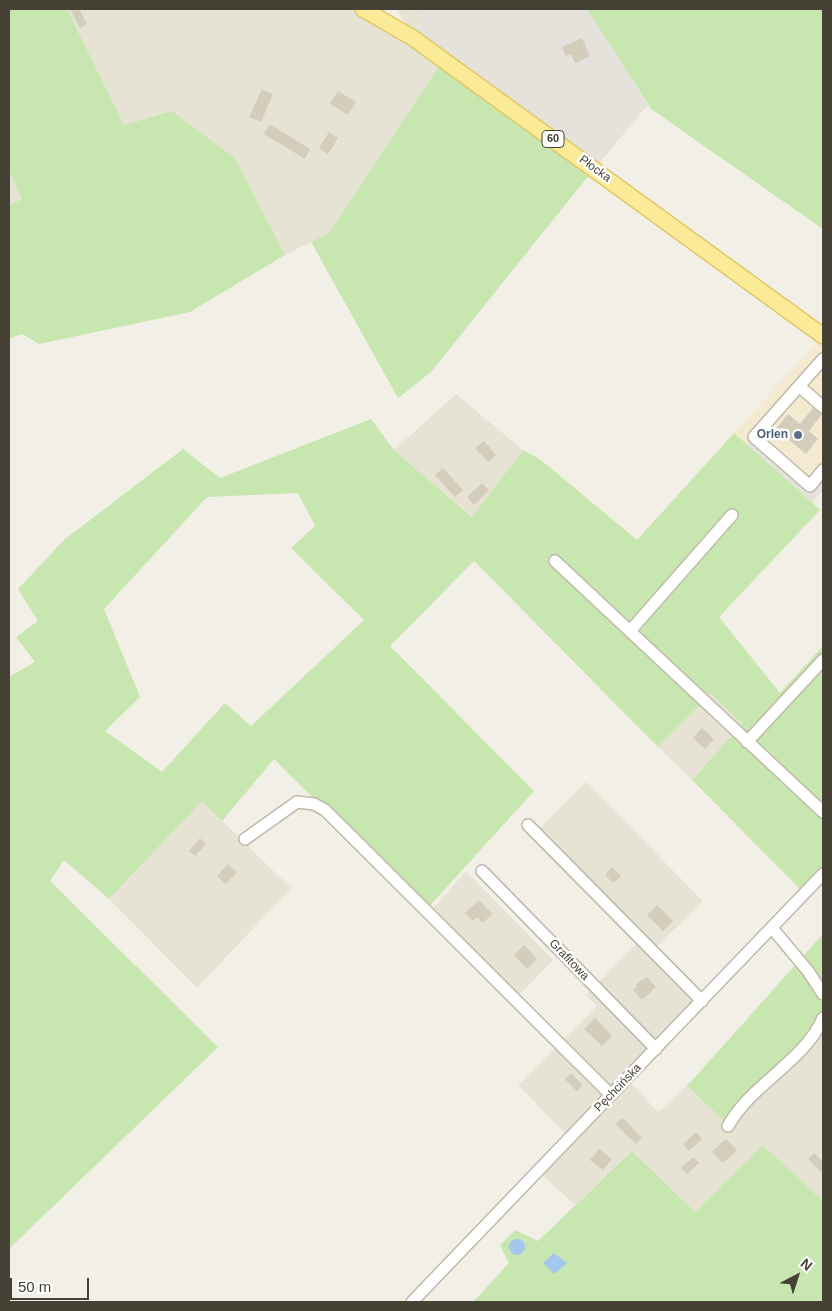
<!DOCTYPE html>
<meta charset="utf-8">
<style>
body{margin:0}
#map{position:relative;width:832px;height:1311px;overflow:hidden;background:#f2f0e6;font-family:Arial,sans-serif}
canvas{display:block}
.frame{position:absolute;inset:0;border:10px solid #454135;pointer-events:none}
.north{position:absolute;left:772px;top:1251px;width:50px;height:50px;-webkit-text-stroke:4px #fff;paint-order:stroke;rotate:40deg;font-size:14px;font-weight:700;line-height:20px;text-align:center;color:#454135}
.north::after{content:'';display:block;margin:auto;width:18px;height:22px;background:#454135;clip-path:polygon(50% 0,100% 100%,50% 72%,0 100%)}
.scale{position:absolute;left:10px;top:1278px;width:79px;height:22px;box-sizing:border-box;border:2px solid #454135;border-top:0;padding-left:6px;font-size:15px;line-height:18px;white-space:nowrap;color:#454135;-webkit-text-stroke:4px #fff;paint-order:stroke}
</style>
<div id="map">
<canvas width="832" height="1311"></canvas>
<div class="frame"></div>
<div class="north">N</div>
<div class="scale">50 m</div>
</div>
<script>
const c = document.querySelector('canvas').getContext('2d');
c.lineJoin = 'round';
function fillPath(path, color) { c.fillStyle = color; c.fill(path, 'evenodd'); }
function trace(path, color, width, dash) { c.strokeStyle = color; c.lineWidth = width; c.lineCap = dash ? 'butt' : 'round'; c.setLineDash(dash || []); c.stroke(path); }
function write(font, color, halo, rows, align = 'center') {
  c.font = font + ' Arial,sans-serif'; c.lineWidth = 5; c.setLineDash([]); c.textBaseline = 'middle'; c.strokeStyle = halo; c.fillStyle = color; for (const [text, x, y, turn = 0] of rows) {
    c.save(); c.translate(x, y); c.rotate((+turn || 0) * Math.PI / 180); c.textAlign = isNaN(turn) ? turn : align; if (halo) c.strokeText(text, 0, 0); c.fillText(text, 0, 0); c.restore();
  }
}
fillPath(new Path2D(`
 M67 9H363L412 37 397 9H427L413 38 443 60 329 233 285 255 235 158 172 111 124 125Z
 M9 170 22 199 9 205Z
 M456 394 523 450 473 517 394 450Z
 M711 694 742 724 692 780 658 747Z
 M586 782 703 901 654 949 538 830Z
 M202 801 291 888 197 988 109 899Z
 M466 871 553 960 517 997 431 911Z
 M637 943 701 1007 631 1083 658 1112 687 1086 724 1121 823 1025V1201L763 1145 695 1212 632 1151 575 1205 533 1167 565 1133 518 1085 597 1006 586 995Z`), '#e6e3d4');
fillPath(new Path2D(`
 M819 340 823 343V490L812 502 734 433Z`), '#f4e9d1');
fillPath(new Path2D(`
 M427 9H587L648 105 594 169 413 38Z`), '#e5e1db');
fillPath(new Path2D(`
 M9 9H67L124 125 172 111 235 158 285 255 190 312 39 344 22 334 9 339V205L22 199 9 170Z
 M587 9H823V229L651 109Z
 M443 60 594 169 431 372 398 398 311 242 329 233Z
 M371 419 394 450 472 517 523 450 541 460 637 540 734 433 812 502 820 510 719 617 780 693 823 646V874L805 894 692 780 742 724 711 694 658 747 474 561 390 646 534 791 426 910 274 759 222 821 202 801 109 899 64 860 50 881 218 1047 9 1249V677L35 662 16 637 38 621 18 589 64 540 183 449 220 478ZM298 493 315 526 291 548 364 620 251 726 225 703 162 772 105 731 140 697 104 609 207 497Z
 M823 934V1025L724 1121 687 1086Z
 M763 1145 823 1201V1302H473L509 1263 500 1245 515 1230 538 1241 632 1151 695 1212Z`), '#c7e6b0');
fillPath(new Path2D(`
 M754 437 810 486 823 470V490L812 502 747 445Z`), '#e3e2de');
fillPath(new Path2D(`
 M509 1247a8 8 0 1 1 16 0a8 8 0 1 1-16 0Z
 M554 1253 567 1263 554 1274 543 1263Z`), '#a4c7ee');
fillPath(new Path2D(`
 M70 9H79L87 24 80 28Z
 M582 38 590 56 575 63 571 54 566 56 562 47Z
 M262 89 273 94 261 122 249 117Z
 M338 91 356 102 348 115 330 104Z
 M270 124 310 149 305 159 264 134Z
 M329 132 338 138 328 154 319 148Z
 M813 408 822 414 809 431 818 439 806 454 776 429 788 414 800 424Z
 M484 441 496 455 488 462 475 448Z
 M443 468 463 490 455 497 435 475Z
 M482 483 489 490 474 505 467 497Z
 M702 728 714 739 705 749 693 738Z
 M200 838 206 844 195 856 189 851Z
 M228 864 237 872 226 884 217 876Z
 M612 867 621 876 613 883 605 875Z
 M479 900 492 914 483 923 477 917 473 921 465 913Z
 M657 905 673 921 663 931 647 915Z
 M524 945 537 959 527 969 514 955Z
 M647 977 656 987 642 1000 633 990 637 987 635 985Z
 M595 1018 612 1036 602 1046 584 1029Z
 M571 1073 583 1085 577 1091 565 1079Z
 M623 1118 642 1138 636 1144 615 1124Z
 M696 1132 702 1139 689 1151 683 1144Z
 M726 1139 737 1150 723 1163 712 1152Z
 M599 1149 612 1159 603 1170 590 1160Z
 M814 1153 823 1162V1174L808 1159Z
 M693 1157 699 1163 687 1174 681 1168Z`), '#d4cdbc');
const minor = new Path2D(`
 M823 359 754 437 810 486 823 470
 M799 386 823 407
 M555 561 823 812
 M630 631 732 515
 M747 742 823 660
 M528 825 702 1001
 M245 839 297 802 314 804 325 810 611 1095
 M482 871 656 1049
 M772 928 808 971 823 994
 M728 1126C752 1083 804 1062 823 1018
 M412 1302 823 874`);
const major = new Path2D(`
 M363 9 413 38 823 336`);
trace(minor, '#beb9a9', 14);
trace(major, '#e0c967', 18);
trace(minor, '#fff', 11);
trace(major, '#fbea97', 15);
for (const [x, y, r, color] of [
 [798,435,5,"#5c6f8a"]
]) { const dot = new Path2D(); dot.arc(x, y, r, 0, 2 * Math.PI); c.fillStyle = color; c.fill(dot); trace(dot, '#fff', 2); }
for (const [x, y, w] of [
 [553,139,22]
]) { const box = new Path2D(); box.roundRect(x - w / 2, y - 8.5, w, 17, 4); c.fillStyle = '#fff'; c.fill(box); trace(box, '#454135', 1); }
write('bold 11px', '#454135', null, [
 ["60",553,139]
]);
write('12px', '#454135', '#fff', [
 ["Płocka",595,169,36],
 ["Grafitowa",569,960,46],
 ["Pęchcińska",618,1088,-46]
]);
write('bold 12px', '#4e5e75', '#fff', [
 ["Orlen",788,435]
], 'right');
</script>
